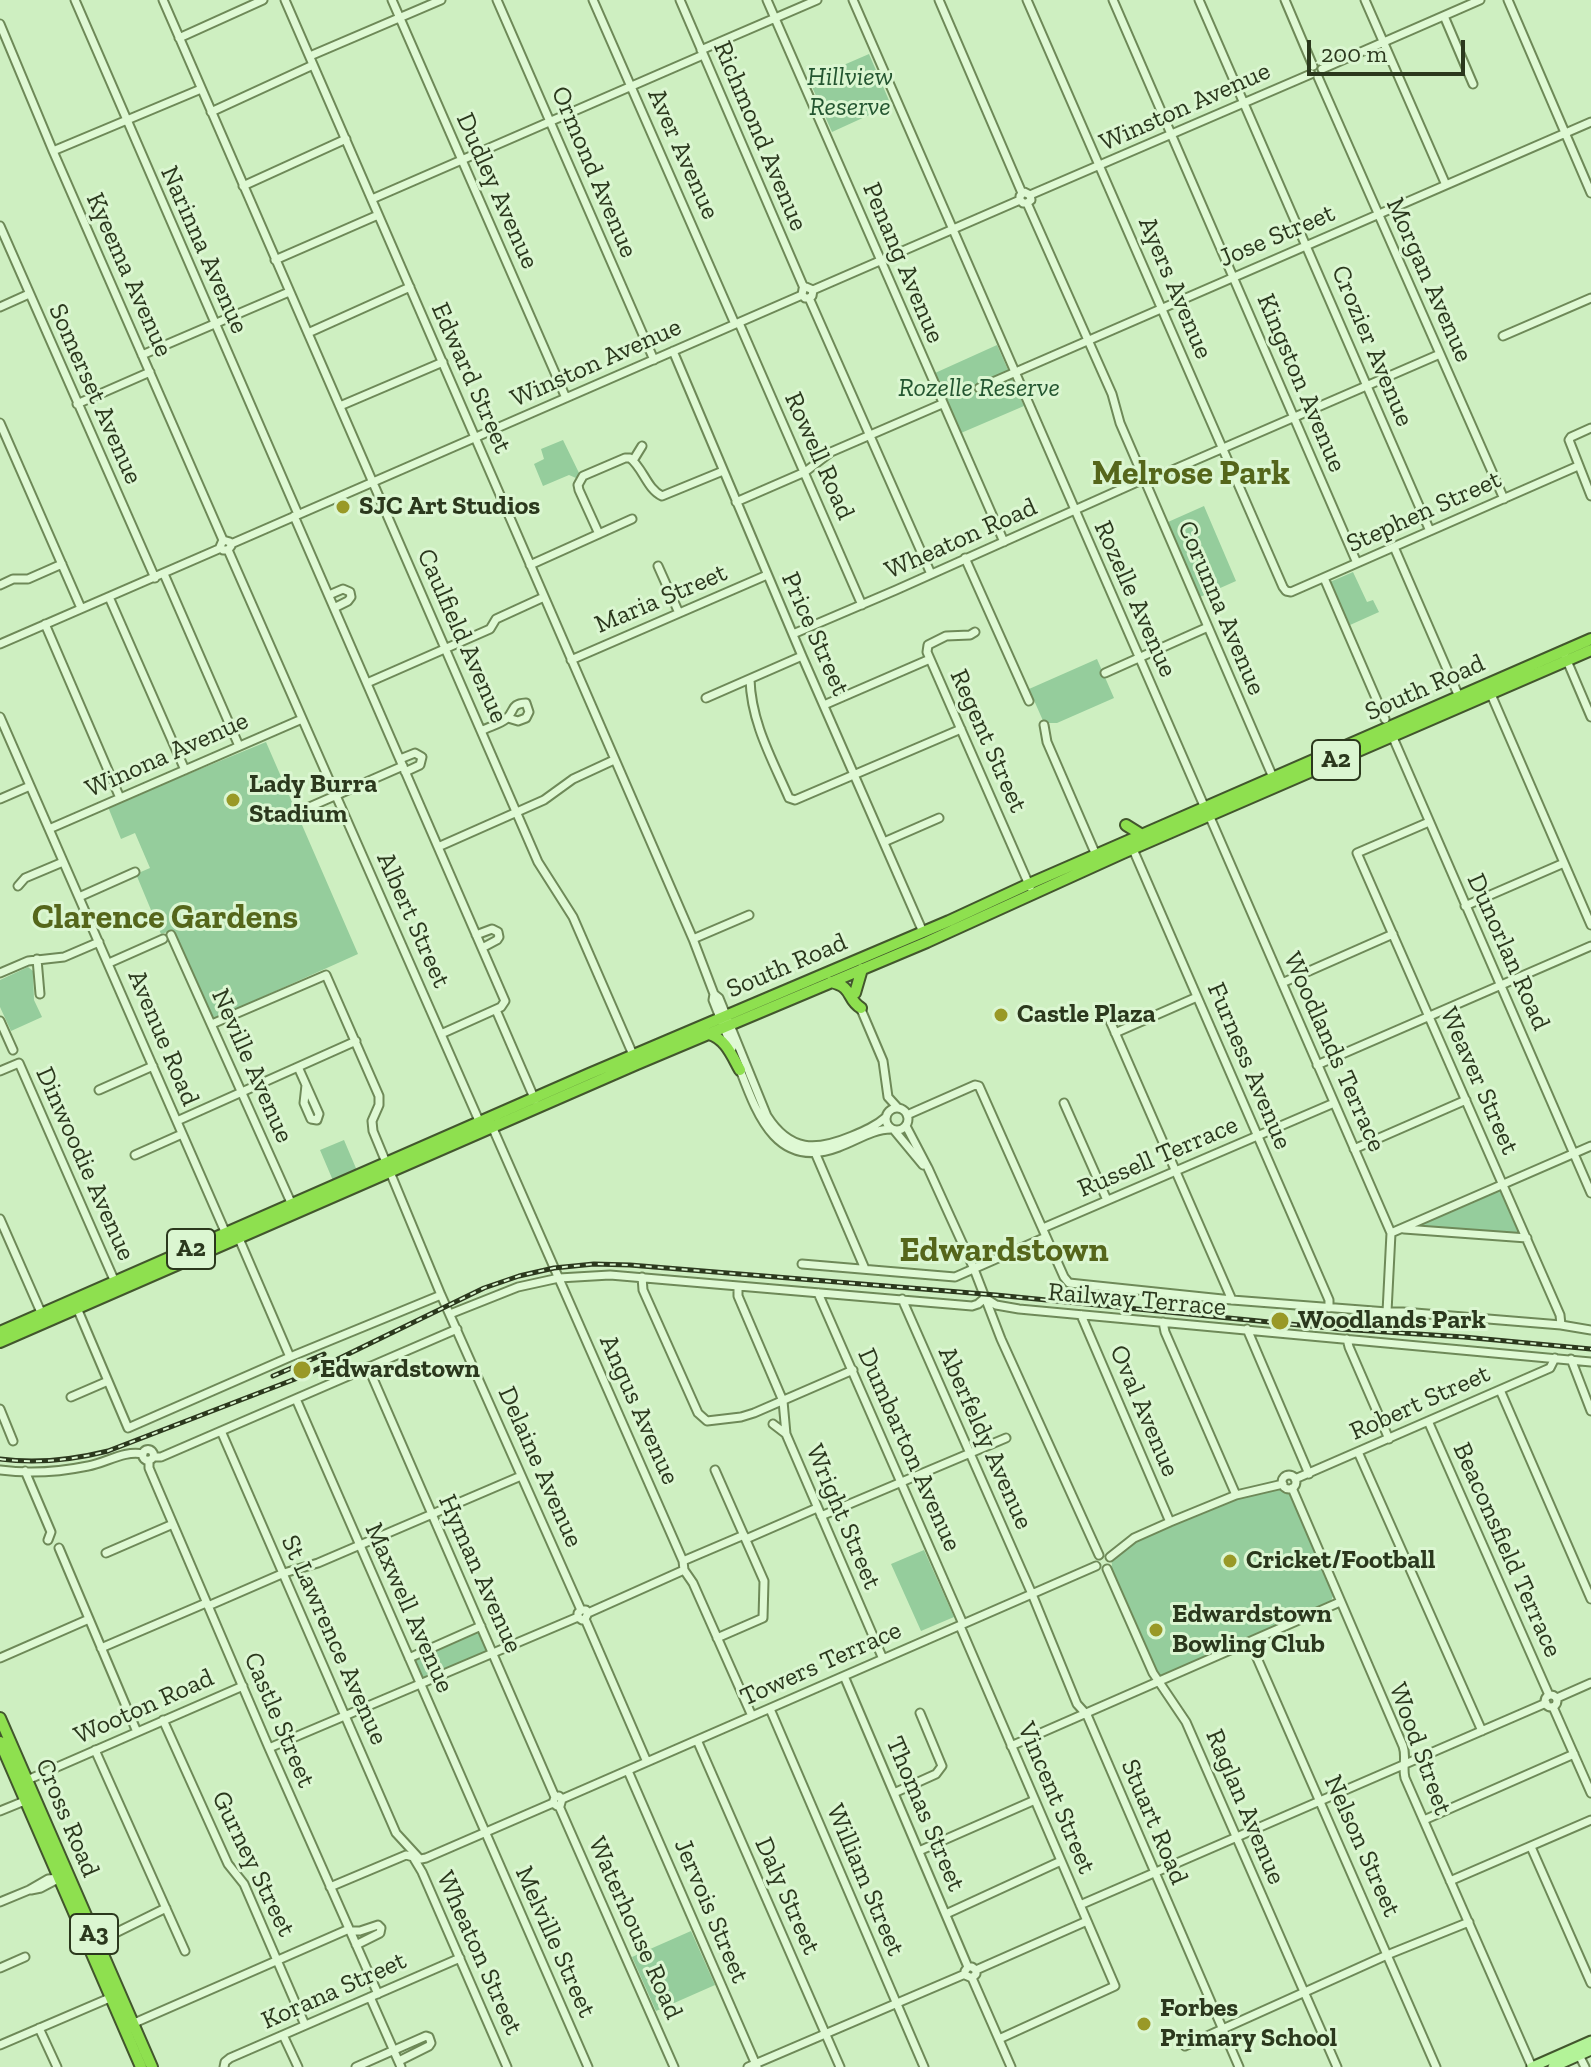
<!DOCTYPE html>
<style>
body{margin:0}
#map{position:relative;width:1591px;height:2067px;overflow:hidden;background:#ceefc1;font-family:"Zilla Slab",serif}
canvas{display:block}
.scale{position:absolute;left:1307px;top:40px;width:158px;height:36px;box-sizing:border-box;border:4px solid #2b381d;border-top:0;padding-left:10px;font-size:24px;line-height:28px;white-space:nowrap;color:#2b381d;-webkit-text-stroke:6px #dbf6d1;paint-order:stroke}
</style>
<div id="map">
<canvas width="1591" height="2067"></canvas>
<div class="scale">200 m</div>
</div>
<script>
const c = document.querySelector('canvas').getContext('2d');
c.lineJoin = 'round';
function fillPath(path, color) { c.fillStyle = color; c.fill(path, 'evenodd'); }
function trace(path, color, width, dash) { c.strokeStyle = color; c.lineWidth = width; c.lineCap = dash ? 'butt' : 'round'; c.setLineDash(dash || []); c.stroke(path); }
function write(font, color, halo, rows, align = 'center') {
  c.font = font + ' "Zilla Slab",serif'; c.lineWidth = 6; c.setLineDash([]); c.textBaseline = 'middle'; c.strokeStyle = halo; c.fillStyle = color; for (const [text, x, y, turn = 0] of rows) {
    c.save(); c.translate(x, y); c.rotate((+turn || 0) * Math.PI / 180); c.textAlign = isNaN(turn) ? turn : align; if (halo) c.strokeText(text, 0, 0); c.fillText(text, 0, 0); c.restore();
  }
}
fillPath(new Path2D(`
 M869 54 891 105 832 132 809 80Z
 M997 345 1024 406 961 433 935 373Z
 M563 440 580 475 576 478 569 475 543 486 534 464 544 459 541 449Z
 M1204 506 1236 581 1200 597 1168 522Z
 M1353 572 1367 602 1373 600 1379 612 1350 625 1330 582Z
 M1097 659 1114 698 1057 723H1044L1029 689Z
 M266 742 358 954 211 1020 171 931 161 934 136 874 150 868 135 833 121 839 108 807Z
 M28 967 33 971 34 1000 42 1017 11 1031 0 1007V980Z
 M344 1140 358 1173 334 1183 320 1150Z
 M1502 1188 1522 1236 1413 1227Z
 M1284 1489 1290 1495 1333 1596 1331 1601 1159 1681 1109 1570 1112 1565 1111 1558 1133 1541 1240 1497Z
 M924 1550 954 1617 921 1631 891 1564Z
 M481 1626 492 1652 420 1683 409 1658Z
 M691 1931 715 1985 656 2011 632 1957Z`), '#95cd9c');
const minor = new Path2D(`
 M75 0 298 514
 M163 0 538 862 573 917 634 1057
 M285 0 693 939 714 994 719 998 767 1116C790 1152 816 1151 852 1136 864 1131 876 1126 886 1117
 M392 0 566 398
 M497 0 654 360
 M593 0 735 324
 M680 0 804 288
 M767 0 1004 542
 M853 0 1205 808
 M939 0 1022 193
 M1027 0 1283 587 1286 591 1291 592 1578 466
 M1113 0 1357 563
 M1199 0 1430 531
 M1285 0 1313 66
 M1365 0 1446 185
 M1508 0 1591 193
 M1444 16 1473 84
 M0 24 53 151 223 540 220 547 223 550H228L231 546 230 542 223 540
 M179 38 263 0
 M701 50 817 0
 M310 56 441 0
 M1322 69 1480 0
 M1318 77 1504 499
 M211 112 313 65
 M53 151 201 89
 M243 186 346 139
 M1030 195 1031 200 1027 203H1023L1020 200V196L1024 192 1030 195 1311 74
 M372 199 703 55
 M1027 203 1112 394 1120 423 1275 782
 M0 226 155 578
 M275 260 378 215
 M813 290 812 296 809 298H805L802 295 803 289 806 287 813 290 1020 200
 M809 298 931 574
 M0 307 29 294
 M739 323 862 605
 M308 333 410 287
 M1503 336 1591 298
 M673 351 802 656 923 932
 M142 355 289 292
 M979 388 1591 122
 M77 404 150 372
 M340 406 443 362
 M0 423 81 608
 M1591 428 1571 437 1569 440 1591 496
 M634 459 642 446
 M1145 482 1440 354
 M736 502 805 472 831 452 942 404
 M294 516 505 1001 501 1007 441 1034
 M599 534 579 490 578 485 583 476 625 458H630C643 468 647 489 662 496L723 471
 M231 544 802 295
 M1394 547 1460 699
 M228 550 480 1123
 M965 558 1029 701
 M530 565 632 519
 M658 566 679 613
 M164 574 239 746
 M1324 578 1385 719
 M0 585 13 579H28L62 564
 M329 595 343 589 350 592 351 597 348 601 334 608
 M109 597 185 770
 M45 624 120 798
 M975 632 970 635 946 636 928 645 927 652 1030 887
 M793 634 896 590 1144 479
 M0 644 221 548
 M1565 656 1591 717
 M571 660 767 575
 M1105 673 1208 627
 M750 679C751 722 772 759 789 798L795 800 961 729
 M367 683 490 629 496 619 544 597
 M1490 692 1591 925
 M706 698 802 656
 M824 705 930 659
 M0 717 227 1236
 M1044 725 1047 742 1096 855
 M481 731C488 727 500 724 506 719 516 711 509 704 526 703L529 712 526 718 518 721 508 718
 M1391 733 1591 1193
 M400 759 415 753 422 757 420 765 405 772
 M0 799 30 786
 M298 812 403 766
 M1209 815 1391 1233 1387 1312
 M1429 822 1357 853 1560 1315 1561 1325
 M49 829 302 719
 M884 842 939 818
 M438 847 544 800 573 779 614 760
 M1132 847 1329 1300V1308
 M18 886 25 878 63 862
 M79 897 135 872
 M1465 906 1564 863
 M171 935 293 1207
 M476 935 492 929 498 932 499 937 497 940 482 948
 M693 939 749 915
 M37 959 40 994
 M109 963 163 939
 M0 973 28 961 64 957 99 942
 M1282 983 1393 934
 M714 994 713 1000 732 1048
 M860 1007 883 1061 888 1097 898 1108
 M496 1010 535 1100
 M1107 1014 1232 1300
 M0 1021 13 1050
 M212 1024 326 975 379 1096V1105L372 1121 373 1131 441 1295 581 1610
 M1115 1033 1197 997
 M1317 1065 1591 946
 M298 1067 319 1114 317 1120 311 1119 304 1103 306 1085
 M739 1067C757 1114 776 1171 839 1147 856 1141 873 1129 891 1129
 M0 1071 19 1063 115 1282
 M99 1090 153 1066
 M1064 1103 1107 1200
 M886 1119a11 11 0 1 1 22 0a11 11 0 1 1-22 0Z
 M907 1115 975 1085 979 1086 1064 1277 1069 1283 1232 1300 1387 1312H1403L1561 1325 1591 1330
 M177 1121 356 1041
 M491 1124 683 1561 684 1570 693 1583 752 1716
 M906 1126 928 1168 974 1269 1001 1339 1099 1555
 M894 1130 923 1165
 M1354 1149 1466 1100
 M814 1150 865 1269
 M135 1155 182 1134
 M0 1219 40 1310
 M1043 1228 1334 1103
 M1404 1229 1527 1238
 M1391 1233 1591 1146
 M237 1234 290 1357
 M802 1264 955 1277 1046 1237
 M642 1277 643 1290 698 1413 707 1421 741 1417 754 1413 853 1370
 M738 1286V1296L783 1401 786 1434 883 1659
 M818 1293 963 1624
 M985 1298 996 1305 1019 1309 1591 1362
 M902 1299 1032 1594 1077 1704 1087 1715 1239 2067
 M77 1308 128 1428 290 1357 441 1295
 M450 1314 518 1287 559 1278 610 1275 972 1306 978 1304 985 1298
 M1081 1315 1170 1522
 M1163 1322 1165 1332 1236 1495
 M1247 1329 1309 1474
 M1347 1339 1349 1347 1389 1439
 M1571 1359 1591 1411
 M368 1367 555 1797
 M1500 1390 1591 1599
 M71 1397 108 1381
 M296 1399 588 2067
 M0 1409 13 1441
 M1428 1421 1549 1695
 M773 1424 786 1434
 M221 1431 396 1833 419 1858
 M142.5 1455a5.5 5.5 0 1 1 11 0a5.5 5.5 0 1 1-11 0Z
 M1358 1452 1482 1731
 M154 1457H161L457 1329
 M149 1460V1468L269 1748 378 1994
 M0 1470C29 1474 59 1472 88 1466 106 1463 124 1450 143 1454
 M715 1470 764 1581 763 1618 717 1638
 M25 1471 51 1532 48 1540
 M1282 1482a7 7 0 1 1 14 0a7 7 0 1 1-14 0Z
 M1295 1479 1550 1368 1555 1358
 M1292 1488 1403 1746C1407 1757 1402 1767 1405 1778L1532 2067
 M821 1516 1006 1438
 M746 1539 817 1508
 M59 1548 137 1732
 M106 1553 173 1524
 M1110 1557 1134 1538 1170 1522 1236 1495 1283 1484
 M683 1561 744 1535
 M1107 1569 1153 1673 1186 1722 1337 2067
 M208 1606 284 1573 318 1563 521 1476
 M588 1613 684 1570
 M585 1619 647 1762
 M960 1626 1115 1986 999 2039
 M1250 1642 1436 2067
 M101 1648 206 1603
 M0 1658 89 1619
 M409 1658 481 1626
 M844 1676 968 1967
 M1545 1701a6 6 0 1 1 12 0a6 6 0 1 1-12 0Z
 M1557 1698 1591 1683
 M1553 1707 1591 1793
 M770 1709 924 2067
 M163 1720 228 1864 244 1884 305 2025
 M697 1740 840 2067
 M1011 1746 1340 1602
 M269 1748 578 1617 582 1620 585 1619 588 1613 586 1610H581L578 1613V1617
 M95 1750 185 1951
 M628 1771 757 2067
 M25 1781 243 1686
 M894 1793 936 1774 942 1766 920 1713
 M562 1799 559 1796 555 1797 553 1803 557 1806H560L562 1799 1096 1566
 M559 1806 674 2067
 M0 1811 27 1800
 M1424 1820 1574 1754
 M1531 1847 1591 1983
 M919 1851 1035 1800
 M413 1857 422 1872 507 2067
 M1450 1881 1591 1820
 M330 1887 406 1855 421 1859 426 1858 553 1803
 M31 1890 41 1888 60 1878
 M0 1902 29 1890 48 1879 59 1878
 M1080 1905 1546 1703
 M946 1914 1061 1861
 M350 1931H360L378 1925 381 1928 380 1933 356 1945
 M97 1942 166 1908
 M0 1968 25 1957
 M976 1970 1087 1921
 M972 1978 976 1974V1970L972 1967H968L965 1971V1975L972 1978 1011 2067
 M370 1997 401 2067
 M132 2024 349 1929
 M39 2028 57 2067
 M283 2035 298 2067
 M0 2045 112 1997
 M1185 2046 1387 1955 1469 1922
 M1579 2055 1585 2067
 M224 2067 225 2062 230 2058 460 1958
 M356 2067 426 2036 429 2037 431 2043 429 2046 399 2061
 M748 2067 965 1974`);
const major = new Path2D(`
 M1532 2067 1591 2041
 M1553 2067 1591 2050`);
const highway = new Path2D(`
 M1126 825 1142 835
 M831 982C854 987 846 999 861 1008
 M855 993 862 969
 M709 1034C726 1039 732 1056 740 1070
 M0 1332 589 1074 949 921 1029 884 1591 639
 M0 1342 637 1064 927 942 1123 853 1591 650
 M0 1718 152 2067
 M0 1742 141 2067`);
trace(minor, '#6e8958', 11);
trace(major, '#42562d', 13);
trace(highway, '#42562d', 14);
trace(minor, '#dff9d4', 7);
trace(major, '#b3f398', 9);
trace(highway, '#8ee04f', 10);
const rail = new Path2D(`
 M273 1376 324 1354
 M0 1459C37 1464 72 1460 108 1451L303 1376 484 1288 519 1276 554 1268 594 1264 630 1265 996 1295 1340 1329 1464 1337 1591 1349`);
trace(rail, '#2b381d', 5);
trace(rail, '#dbf6d1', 2, [6]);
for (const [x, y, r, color] of [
 [343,507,8,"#999927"],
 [233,800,8,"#999927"],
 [1001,1015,8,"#999927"],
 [1280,1321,10,"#999927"],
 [302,1370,10,"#999927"],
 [1230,1561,8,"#999927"],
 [1156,1630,8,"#999927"],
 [1144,2024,8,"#999927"]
]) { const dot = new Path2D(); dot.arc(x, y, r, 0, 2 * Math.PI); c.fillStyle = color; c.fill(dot); trace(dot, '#dbf6d1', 3); }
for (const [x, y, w] of [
 [1336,760,48],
 [191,1249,48],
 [94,1934,48]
]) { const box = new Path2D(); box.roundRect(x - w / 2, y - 20, w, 40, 6); c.fillStyle = '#dbf6d1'; c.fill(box); trace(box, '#2b381d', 2); }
write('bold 24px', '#2b381d', null, [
 ["A2",1336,760],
 ["A2",191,1249],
 ["A3",94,1934]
]);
write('italic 26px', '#235530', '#dbf6d1', [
 ["Hillview",850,78],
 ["Reserve",850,108],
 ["Rozelle Reserve",979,389]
]);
write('26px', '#2b381d', '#dbf6d1', [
 ["Winston Avenue",1185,107,-24],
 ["Richmond Avenue",760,136,67],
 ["Aver Avenue",683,154,66],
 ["Ormond Avenue",594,172,67],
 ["Dudley Avenue",497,191,66],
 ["Jose Street",1277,236,-23],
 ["Narinna Avenue",204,250,66],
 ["Penang Avenue",903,263,67],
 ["Kyeema Avenue",129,275,66],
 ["Morgan Avenue",1429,280,66],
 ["Ayers Avenue",1175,288,67],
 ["Crozier Avenue",1372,346,67],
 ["Winston Avenue",596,363,-24],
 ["Edward Street",471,378,66],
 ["Kingston Avenue",1301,383,67],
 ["Somerset Avenue",95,394,66],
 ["Rowell Road",819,456,66],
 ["Stephen Street",1424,512,-24],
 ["Wheaton Road",961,539,-24],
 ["Maria Street",661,599,-23],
 ["Rozelle Avenue",1135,599,66],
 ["Corunna Avenue",1221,608,67],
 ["Price Street",815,634,66],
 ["Caulfield Avenue",462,636,66],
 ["South Road",1425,688,-24],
 ["Regent Street",988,741,66],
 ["Winona Avenue",167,755,-24],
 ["Albert Street",413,920,66],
 ["Dunorlan Road",1508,952,66],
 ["South Road",787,966,-23],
 ["Avenue Road",163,1038,67],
 ["Woodlands Terrace",1334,1052,66],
 ["Neville Avenue",252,1066,66],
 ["Furness Avenue",1249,1066,67],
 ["Weaver Street",1479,1081,66],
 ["Russell Terrace",1158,1157,-23],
 ["Dinwoodie Avenue",85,1164,66],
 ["Railway Terrace",1137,1300,5],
 ["Robert Street",1420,1403,-24],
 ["Angus Avenue",639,1410,66],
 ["Oval Avenue",1144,1411,67],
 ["Aberfeldy Avenue",985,1438,66],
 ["Dumbarton Avenue",909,1450,66],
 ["Delaine Avenue",540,1467,66],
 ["Wright Street",843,1517,67],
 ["Beaconsfield Terrace",1507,1550,66],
 ["Hyman Avenue",480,1574,66],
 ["Maxwell Avenue",409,1608,66],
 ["St Lawrence Avenue",334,1640,66],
 ["Towers Terrace",821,1664,-24],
 ["Wooton Road",144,1707,-24],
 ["Castle Street",279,1720,67],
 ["Wood Street",1420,1749,70],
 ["Vincent Street",1056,1798,67],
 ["Raglan Avenue",1245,1807,67],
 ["Thomas Street",925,1814,67],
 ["Cross Road",67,1818,67],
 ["Stuart Road",1154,1822,67],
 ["Nelson Street",1362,1846,66],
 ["Gurney Street",253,1864,64],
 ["William Street",865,1880,67],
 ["Daly Street",787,1896,66],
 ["Jervois Street",711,1911,67],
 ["Waterhouse Road",635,1928,66],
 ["Melville Street",555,1942,66],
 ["Wheaton Street",479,1953,66],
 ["Korana Street",334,1991,-24]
]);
write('bold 26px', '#2b381d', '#dbf6d1', [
 ["SJC Art Studios",359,507],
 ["Lady Burra",249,785],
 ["Stadium",249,815],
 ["Castle Plaza",1017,1015],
 ["Woodlands Park",1298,1321],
 ["Edwardstown",320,1370],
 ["Cricket/Football",1246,1561],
 ["Edwardstown",1172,1615],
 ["Bowling Club",1172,1645],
 ["Forbes",1160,2009],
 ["Primary School",1160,2039]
], 'left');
write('bold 34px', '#55661b', '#dbf6d1', [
 ["Melrose Park",1191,474],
 ["Clarence Gardens",165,918],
 ["Edwardstown",1004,1251]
]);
</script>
